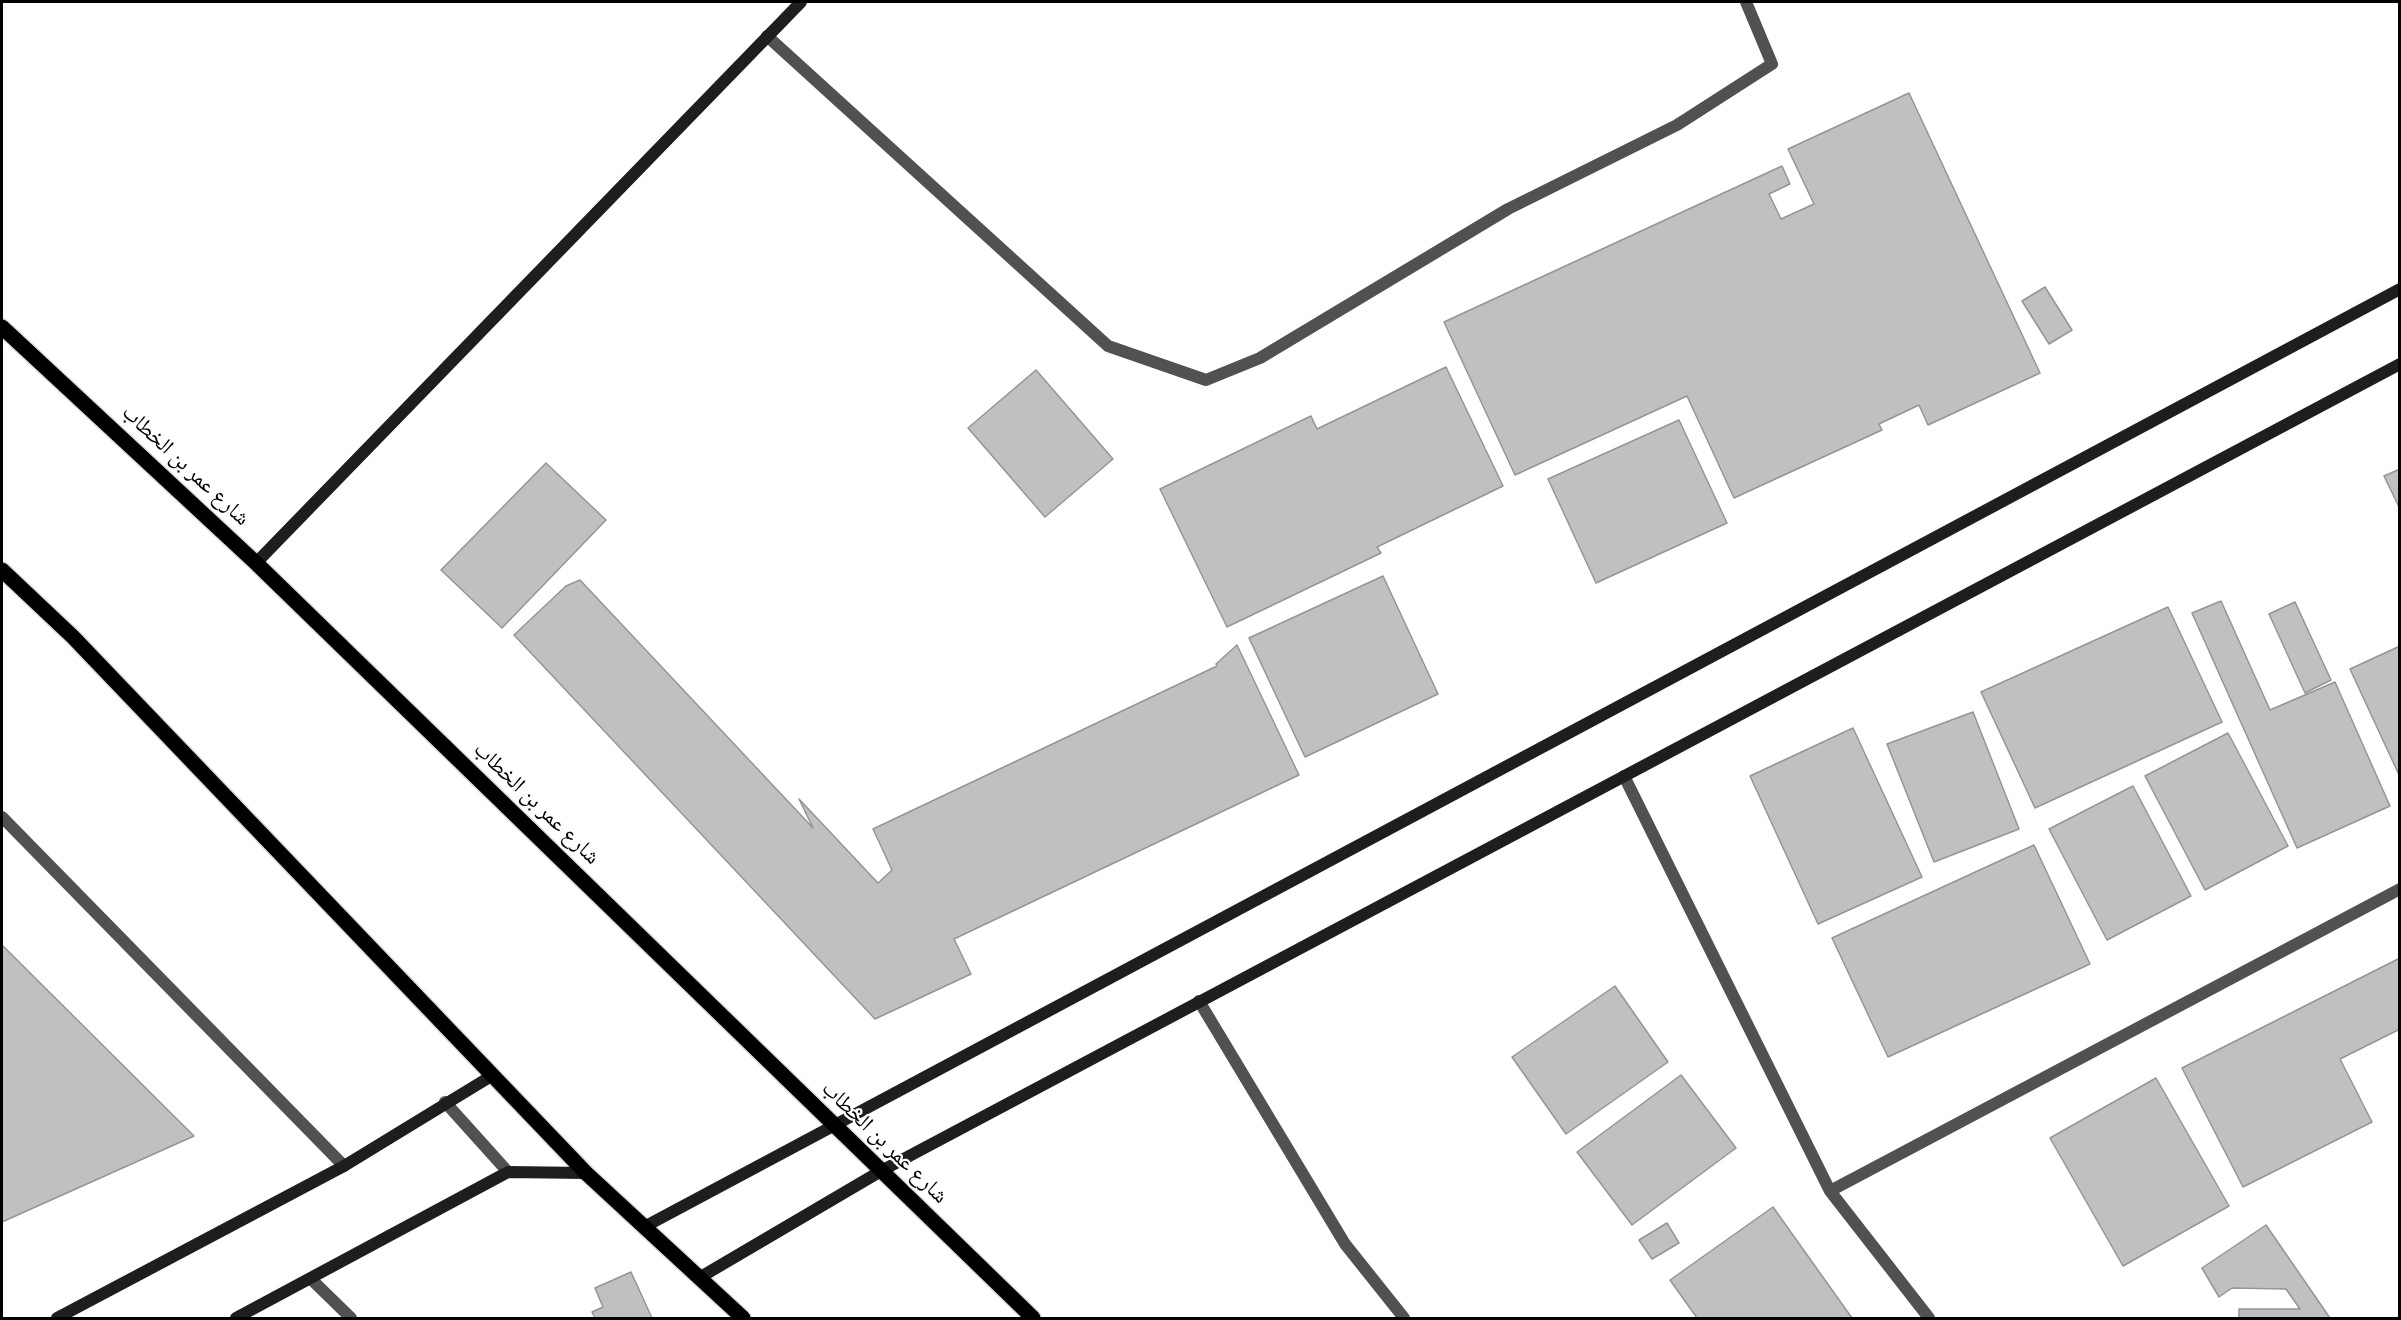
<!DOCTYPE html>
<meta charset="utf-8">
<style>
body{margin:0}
#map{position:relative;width:2401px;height:1320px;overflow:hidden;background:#fff;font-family:"Titillium Web",sans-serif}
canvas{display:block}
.frame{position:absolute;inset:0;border:3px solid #000;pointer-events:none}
</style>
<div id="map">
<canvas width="2401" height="1320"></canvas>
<div class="frame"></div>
</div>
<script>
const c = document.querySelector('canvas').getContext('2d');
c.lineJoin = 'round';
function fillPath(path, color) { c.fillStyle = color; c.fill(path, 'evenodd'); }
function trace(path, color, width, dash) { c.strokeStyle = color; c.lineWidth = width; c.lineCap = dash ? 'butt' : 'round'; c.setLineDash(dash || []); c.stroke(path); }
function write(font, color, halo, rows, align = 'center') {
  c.font = font + ' "Titillium Web","Noto Naskh Arabic",sans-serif'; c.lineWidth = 4.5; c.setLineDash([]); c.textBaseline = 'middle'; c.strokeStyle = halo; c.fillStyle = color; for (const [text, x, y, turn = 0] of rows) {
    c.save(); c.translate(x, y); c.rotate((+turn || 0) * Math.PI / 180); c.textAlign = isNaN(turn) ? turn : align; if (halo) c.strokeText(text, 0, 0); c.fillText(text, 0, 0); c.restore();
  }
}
const building = new Path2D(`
 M1909 93 2040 373 1928 425 1919 405 1879 424 1882 430 1734 498 1687 396 1515 475 1444 322 1782 166 1790 184 1769 194 1781 219 1814 204 1788 149Z
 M2045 287 2072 330 2049 344 2022 301Z
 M1446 367 1503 486 1377 547 1381 553 1227 627 1160 489 1311 416 1317 429Z
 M1036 370 1113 459 1045 517 968 428Z
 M1679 420 1727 523 1596 583 1548 479Z
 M546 463 606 520 502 628 441 570Z
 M2400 469V509L2384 476Z
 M1383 576 1438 694 1305 757 1249 638Z
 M580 580 813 828 799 799 878 883 892 870 873 829 1217 666 1216 664 1237 645 1299 775 954 939 971 974 875 1019 514 635 566 586Z
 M2221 601 2270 710 2335 682 2390 806 2297 848 2192 613Z
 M2295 602 2331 680 2305 693 2269 614Z
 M2168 607 2222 722 2035 808 1981 692Z
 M2400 646V777L2350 669Z
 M1973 712 2019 829 1934 862 1887 744Z
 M1853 728 1922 877 1818 924 1750 776Z
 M2228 733 2288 846 2205 890 2145 776Z
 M2133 786 2191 896 2107 940 2049 829Z
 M2034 845 2090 964 1888 1057 1832 938Z
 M2 945 194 1136 2 1222Z
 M2400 958V1029L2340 1059 2372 1122 2243 1187 2182 1068Z
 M1615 986 1668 1062 1566 1134 1512 1057Z
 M1681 1075 1736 1148 1632 1225 1577 1152Z
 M2156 1078 2229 1206 2123 1266 2050 1138Z
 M1773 1207 1852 1318H1697L1670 1280Z
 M1667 1223 1679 1243 1652 1259 1639 1240Z
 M2266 1225 2330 1318H2239V1309H2300L2286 1289 2232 1288 2219 1297 2202 1268Z
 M631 1272 652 1318H595L592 1312 603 1307 595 1288Z`);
fillPath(building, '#c0c0c0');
trace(building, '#959595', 1.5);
const primary = new Path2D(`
 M2 327 256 563 1033 1318
 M2 570 73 637 586 1173 743 1318`);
trace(primary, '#dbdbdb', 18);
trace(new Path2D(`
 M311 1279 351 1318`), '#515151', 12);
trace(new Path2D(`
 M767 36 1108 346 1206 380 1260 358 1508 209 1677 125 1772 64 1746 2
 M1624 776 1830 1191 1929 1318
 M2 817 344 1166
 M1199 1001 1345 1244 1404 1318
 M445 1102 508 1172
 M1830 1191 2400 889`), '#515151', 12);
trace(new Path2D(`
 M256 563 801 2
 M644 1227 2400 289
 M699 1278 881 1171 2400 364
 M57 1318 344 1166 493 1075
 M236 1318 508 1172 586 1173`), '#1e1e1e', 12);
trace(primary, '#000', 15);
write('22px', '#000', '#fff', [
 ["شارع عمر بن الخطاب",185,466,43],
 ["شارع عمر بن الخطاب",536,804,44],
 ["شارع عمر بن الخطاب",884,1143,44]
]);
</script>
